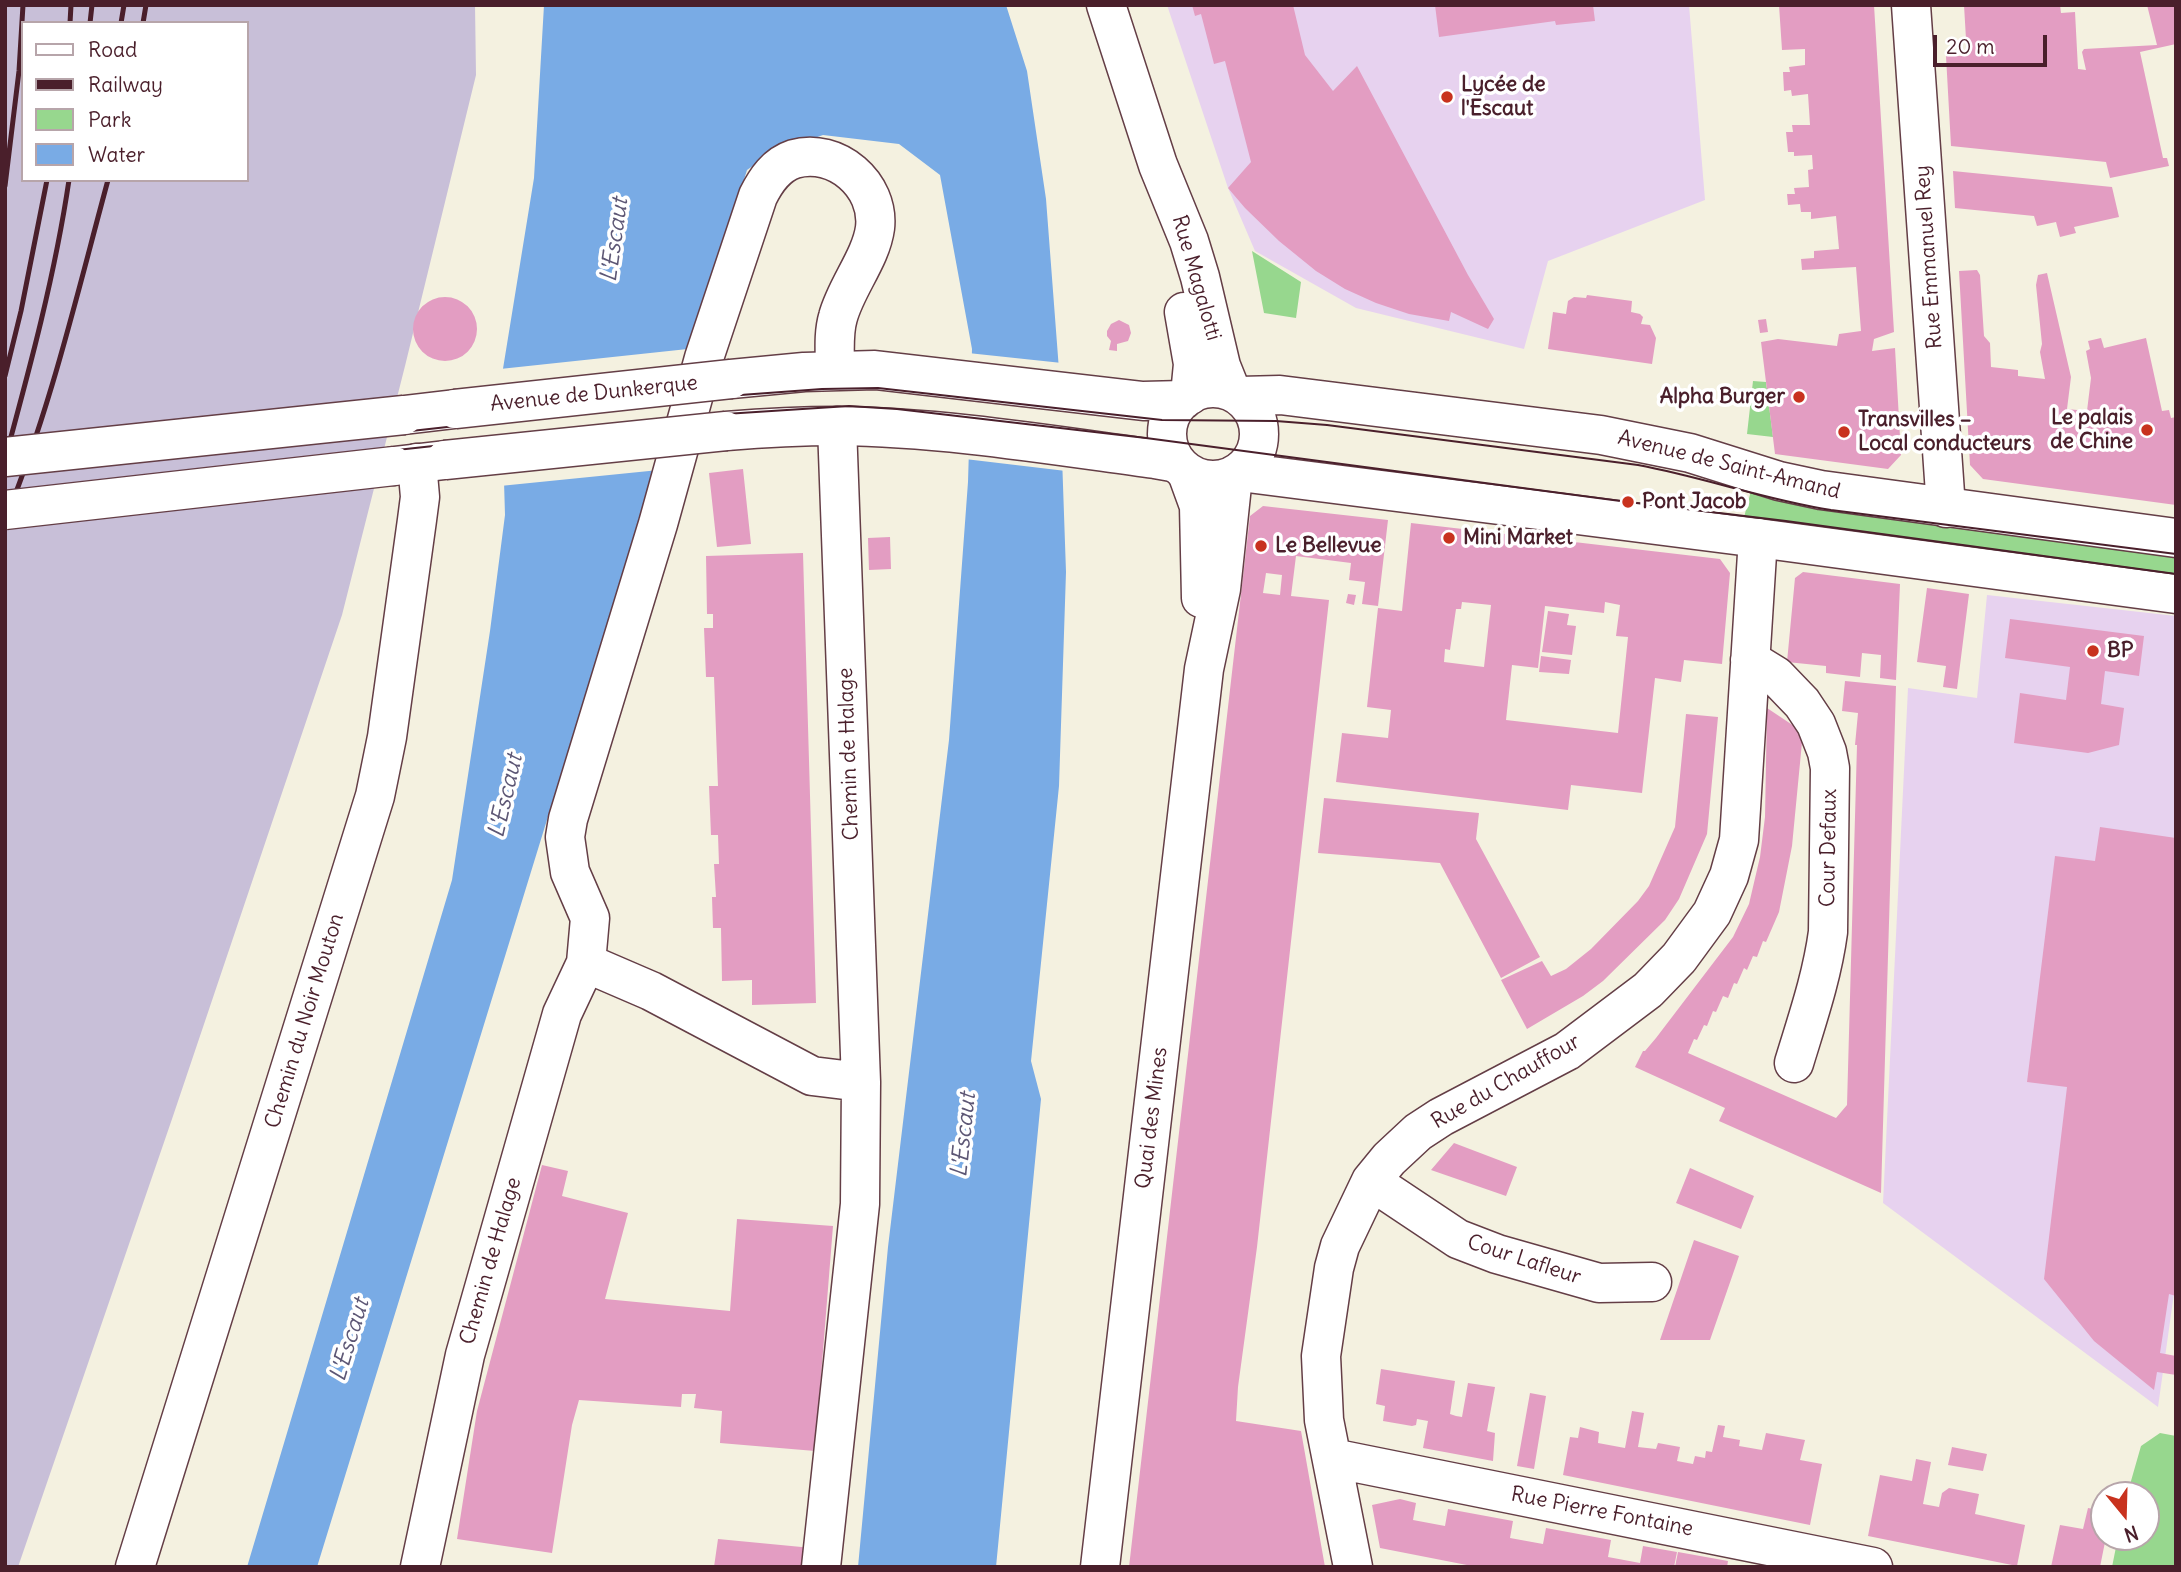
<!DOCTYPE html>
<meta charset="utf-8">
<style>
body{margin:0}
#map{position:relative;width:2181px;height:1572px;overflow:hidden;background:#f4f1e0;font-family:Delius,sans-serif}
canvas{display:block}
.frame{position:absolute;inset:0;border:7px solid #4a1f2b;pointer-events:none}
.legend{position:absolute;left:21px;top:21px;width:228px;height:161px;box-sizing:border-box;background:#fff;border:2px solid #b7a5aa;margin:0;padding:9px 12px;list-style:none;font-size:21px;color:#4a1f2b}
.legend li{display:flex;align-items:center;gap:14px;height:35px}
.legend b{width:35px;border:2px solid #b7a5aa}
.north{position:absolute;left:2090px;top:1481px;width:70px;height:70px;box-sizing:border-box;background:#fff;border:2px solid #b7a5aa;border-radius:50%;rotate:161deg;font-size:19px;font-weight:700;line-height:28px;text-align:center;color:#4a1f2b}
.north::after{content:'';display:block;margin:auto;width:24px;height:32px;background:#c8321e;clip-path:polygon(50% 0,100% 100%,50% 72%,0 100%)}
.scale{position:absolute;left:1933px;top:35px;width:114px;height:32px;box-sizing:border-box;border:4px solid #4a1f2b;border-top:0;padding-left:9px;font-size:21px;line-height:24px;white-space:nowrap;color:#4a1f2b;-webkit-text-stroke:5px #fff;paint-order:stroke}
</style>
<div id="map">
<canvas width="2181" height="1572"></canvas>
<div class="frame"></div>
<ul class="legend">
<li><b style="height:9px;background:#fff"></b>Road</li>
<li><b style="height:9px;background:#4a1f2b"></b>Railway</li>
<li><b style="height:19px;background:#97d78e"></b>Park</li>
<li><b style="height:19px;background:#79abe5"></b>Water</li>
</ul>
<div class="north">N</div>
<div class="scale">20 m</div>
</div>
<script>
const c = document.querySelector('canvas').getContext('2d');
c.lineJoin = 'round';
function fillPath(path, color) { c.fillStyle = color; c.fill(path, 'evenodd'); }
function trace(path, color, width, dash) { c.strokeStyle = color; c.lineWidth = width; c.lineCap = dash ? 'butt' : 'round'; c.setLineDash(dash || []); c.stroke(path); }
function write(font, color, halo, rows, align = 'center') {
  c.font = font + ' Delius,sans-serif'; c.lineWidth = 7; c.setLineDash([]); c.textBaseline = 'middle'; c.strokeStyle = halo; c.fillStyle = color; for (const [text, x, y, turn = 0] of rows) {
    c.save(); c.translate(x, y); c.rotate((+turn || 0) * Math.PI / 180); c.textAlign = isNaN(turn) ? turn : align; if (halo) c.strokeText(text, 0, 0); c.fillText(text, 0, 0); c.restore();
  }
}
fillPath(new Path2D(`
 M1167 5H1689L1705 200 1548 261 1524 349 1356 308 1255 251 1228 188Z
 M1987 595 2176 616V1279L2158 1407 1883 1203 1908 688 1977 698Z`), '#e7d2ef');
fillPath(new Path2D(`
 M5 5H475L476 75 405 366 342 615 172 1119 18 1567H5ZM23 23H247V180H23Z`), '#c8bfd8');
fillPath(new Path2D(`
 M1252 251 1301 282 1296 318 1264 313Z
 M1753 381 1766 382 1773 437 1747 434Z
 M1752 487 2176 550V578L1743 521Z
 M2160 1433 2176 1436V1565L2172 1567H2112L2118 1537H2146V1495H2127L2141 1446Z`), '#97d78e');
fillPath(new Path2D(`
 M544 5H1006L1027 71 1046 199 1059 370 1066 572 1059 786 1031 1061 1041 1099 996 1567H858L888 1247 949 740 968 482 972 349 940 175 899 144 823 135 770 154 747 170 317 1567H247L452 880 490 631 505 515 501 381 534 178Z`), '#79abe5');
fillPath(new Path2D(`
 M697 348 659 470 500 486 498 381 500 369Z
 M968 353 1062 363 1066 471 965 459Z`), '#f4f1e0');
fillPath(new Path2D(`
 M1192 5H1293L1305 55 1333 91 1357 66 1468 275 1494 319 1488 329 1451 312 1449 321 1409 314 1376 303 1345 289 1316 271 1279 241 1245 208 1228 188 1251 162 1225 61 1214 64 1201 14 1195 16Z
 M1435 5H1593L1595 21 1556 25 1555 21 1439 37Z
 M1779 5H1874L1894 332 1874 339 1872 351 1895 348 1901 455 1888 469 1775 454 1761 342 1778 339 1837 346 1839 334 1861 331 1856 267 1802 270 1801 259 1814 258V251L1839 249 1836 216 1811 219V212H1801L1800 204 1788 205 1787 194H1795L1794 188 1809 187 1808 170 1813 169 1812 155 1794 156V152H1788L1786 132H1793L1792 125H1810L1808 94 1792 96 1791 90 1784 91 1783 72H1790L1789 67 1805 65V49L1782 50Z
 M1964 5H2060L2061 13 2075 12 2078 69 2086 70 2082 52 2084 49 2157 45 2147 5H2176V44L2140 52 2163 158H2167L2169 166 2110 178 2106 162 1951 146 1946 56H1967Z
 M1953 171 2112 187 2119 217 2074 227 2076 233 2060 237 2056 222 2037 226 2034 216 1955 208Z
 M1977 270 1980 275 1984 336 1990 343 1991 367 2018 370V376L2045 379 2040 352 2042 344 2036 285 2038 275 2047 273 2071 377 2067 409 2087 411 2091 378 2086 351 2090 349 2088 341 2101 338 2104 348 2146 338 2162 411 2169 410 2171 418 2176 417V505L1983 479 1970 465 1959 271Z
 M1587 295 1632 301 1631 312 1640 314 1643 317 1641 324 1650 325 1656 338 1652 364 1548 349 1553 312 1566 314 1568 301 1574 297 1586 298Z
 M413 329a32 32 0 1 1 64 0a32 32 0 1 1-64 0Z
 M1766 319 1768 332 1760 333 1758 320Z
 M1119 320 1129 325 1131 333 1128 341 1117 344V351L1109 350 1111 341 1107 336V331L1111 324Z
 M743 469 751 544 717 547 709 473Z
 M1263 506 1388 520 1378 606 1362 604 1365 582 1349 580 1351 563 1296 556 1291 596 1329 600 1257 1247 1238 1387 1236 1421 1301 1431 1325 1567H1129L1250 516ZM1266 573 1282 575 1280 595 1263 593Z
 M1411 523 1720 559 1730 573 1722 664 1684 660 1681 682 1655 678 1642 793 1571 785 1568 810 1336 782 1342 733 1388 738 1391 710 1367 707 1378 608 1402 611ZM1462 602 1491 605 1484 667 1444 662 1445 649 1450 650 1456 609H1461ZM1605 602 1620 605 1616 636 1628 637 1618 733 1506 720 1512 665 1538 668 1545 606 1604 613Z
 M890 537 891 569 869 570 868 538Z
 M803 553 816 1003 752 1005V980L722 981 721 928H713L712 897H716L714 864H719L718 835H711L709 786H718L714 677H706L704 628H713V614H707L706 556Z
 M1803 572 1900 584 1896 680 1880 678 1881 655 1862 653 1860 677 1826 673V666L1787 662 1795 578Z
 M1927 588 1969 594 1957 689 1943 687 1946 666 1917 662Z
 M1348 594 1356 595 1354 605 1346 603Z
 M1548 611 1569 614 1567 625 1576 626 1572 655 1542 652Z
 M2010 619 2144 636 2139 676 2105 671 2101 704 2124 708 2119 745 2088 753 2014 743 2020 693 2066 700 2070 667 2005 658Z
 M1541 656 1571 660 1569 674 1539 672Z
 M1845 681 1896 686 1881 1193 1719 1121 1725 1108 1635 1067 1643 1051H1645L1656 1038 1733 937 1749 904 1760 857 1765 817 1767 708 1803 732 1792 846 1779 912 1766 942 1763 941 1757 957 1753 956 1747 970 1744 968 1737 984 1734 983 1728 998 1723 996 1716 1012 1713 1011 1707 1026 1704 1025 1697 1040 1694 1039 1688 1053 1836 1118 1847 1105 1857 745H1855L1858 713 1842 711Z
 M1686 714 1718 717 1707 834 1679 899 1665 920 1603 981 1583 996 1527 1029 1501 980 1542 961 1551 976 1566 969 1591 949 1638 901 1649 886 1675 827Z
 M1324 798 1479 813 1476 839 1540 957 1501 978 1440 863 1318 853Z
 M2100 827 2176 838V1296L2169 1294 2160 1353 2176 1356V1375L2157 1372 2154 1390 2094 1341 2044 1279 2067 1087 2027 1082 2055 856 2095 861Z
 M1454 1143 1517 1167 1506 1196 1431 1170Z
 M542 1165 568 1171 562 1196 628 1213 605 1299 730 1311 737 1219 833 1226 815 1451 720 1443 722 1411 694 1408 696 1394H682L681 1407 579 1400 572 1425 552 1553 457 1539 477 1411Z
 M1690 1168 1754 1196 1741 1229 1676 1203Z
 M1694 1240 1739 1256 1735 1268 1710 1340H1660Z
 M1381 1369 1455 1381 1450 1414 1456 1416 1462 1417 1468 1383 1495 1387 1487 1431 1495 1433 1493 1461 1423 1448 1428 1421 1417 1419 1416 1425 1412 1426 1383 1421 1385 1406 1376 1404Z
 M1530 1393 1546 1396 1534 1469 1517 1466Z
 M1632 1411 1644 1413 1638 1447 1656 1449 1658 1443 1680 1447 1677 1461 1693 1464 1695 1456 1705 1458 1706 1451 1712 1452 1718 1425 1725 1426 1723 1437 1740 1440 1739 1446 1762 1450 1766 1433 1805 1440 1800 1460 1822 1464 1810 1525 1563 1475 1570 1437 1578 1438 1580 1427 1599 1432 1598 1443 1625 1448Z
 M1952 1447 1987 1454 1983 1471 1948 1465Z
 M1916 1459 1931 1462 1923 1504 1939 1507 1942 1493 1949 1488 1979 1494 1975 1514 2025 1525 2017 1566 1868 1536 1880 1475 1912 1481Z
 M1400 1499 1416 1503 1413 1520 1445 1526 1448 1509 1513 1521 1510 1538 1543 1544 1546 1528 1611 1540 1608 1557 1640 1563 1643 1546 1677 1552 1674 1567H1477L1380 1548 1372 1505Z
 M2088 1508 2104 1511V1537H2106L2100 1567H2051L2060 1525 2083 1529Z
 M718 1539 812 1548 810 1567H714Z
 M1678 1552 1728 1561 1727 1567H1675Z`), '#e39dc2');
const minor = new Path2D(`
 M1106 5 1158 165 1189 241 1200 277 1221 366 1231 391
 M1911 5 1946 508
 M1184 312 1193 364 1190 395
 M1187 473 1199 506 1201 598
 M1750 660 1776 676 1802 703 1816 724 1827 752 1830 768 1828 932C1822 977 1807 1020 1794 1063
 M586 963 590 918 570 872 565 837 568 819 658 524 704 358 758 196C766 180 776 165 794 159 836 147 880 185 875 228 871 258 846 287 838 317 833 334 835 352 835 370
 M1371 1181 1458 1239 1497 1254 1599 1283 1652 1282
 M1332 1458 1873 1567
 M135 1567 375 796 387 737 417 520 420 497 417 463
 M420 1567 465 1355 562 1014 586 963 651 991 812 1076 861 1082
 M821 1567 860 1204 861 1082 837 426
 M1100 1567 1204 669 1221 589 1233 476
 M1353 1567 1324 1420 1321 1356 1334 1268 1340 1246 1371 1181 1389 1159 1418 1132 1441 1117 1567 1051 1648 990 1679 958 1712 913 1729 876 1739 840 1758 538`);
const major = new Path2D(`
 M731 379 804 372 875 370 1143 401 1183 400
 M1167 434a46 46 0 1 1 92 0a46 46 0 1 1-92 0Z
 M1240 396 1280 395 1601 435 1690 453 1779 481 1821 490 2176 538
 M404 415 455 409
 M726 431C763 428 800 426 837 426 942 427 1051 445 1155 459L1172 462 1179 465
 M394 466 445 460
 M1240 472 1758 538 2176 594`);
trace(minor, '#643e46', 41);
trace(major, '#643e46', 41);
trace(minor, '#fff', 38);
trace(major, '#fff', 38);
trace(new Path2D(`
 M5 476 727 396 822 389 878 388 1162 420 1276 421 1327 425 1638 465C1703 477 1766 500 1831 510L2176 554
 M5 493 725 414 849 406 897 409 1146 438 1628 502 1786 521 2176 574`), '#4a1f2b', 2);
trace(new Path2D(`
 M70 23 71 5
 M90 23 92 5
 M121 23 124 5
 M143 23 146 5
 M5 186 19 71 23 5
 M5 376 21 311 47 180
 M5 459C30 367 55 275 69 180
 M5 520C50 411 77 294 108 180`), '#4a1f2b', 5);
const majorBridge = new Path2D(`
 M455 409 731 379
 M5 457 404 415
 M445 460 726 431
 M5 510 394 466`);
trace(majorBridge, '#643e46', 41, []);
trace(majorBridge, '#fff', 38);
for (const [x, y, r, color] of [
 [1447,97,7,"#c8321e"],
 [1799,397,7,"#c8321e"],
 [2147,430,7,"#c8321e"],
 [1844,432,7,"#c8321e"],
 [1628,502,7,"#c8321e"],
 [1449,538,7,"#c8321e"],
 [1261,546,7,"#c8321e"],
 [2093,651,7,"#c8321e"]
]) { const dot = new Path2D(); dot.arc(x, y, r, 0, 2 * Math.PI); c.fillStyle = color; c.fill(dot); trace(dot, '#fff', 2.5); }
write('bold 21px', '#4a1f2b', '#fff', [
 ["Lycée de",1461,85],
 ["l'Escaut",1461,109],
 ["Alpha Burger",1785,397,"right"],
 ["Le palais",2133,418,"right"],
 ["de Chine",2133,442,"right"],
 ["Transvilles –",1858,420],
 ["Local conducteurs",1858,444],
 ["Pont Jacob",1642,502],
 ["Mini Market",1463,538],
 ["Le Bellevue",1275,546],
 ["BP",2107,651]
], 'left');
write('21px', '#4a1f2b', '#fff', [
 ["Rue Emmanuel Rey",1929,257,-94],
 ["Rue Magalotti",1196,278,74],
 ["Avenue de Dunkerque",594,394,-6],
 ["Avenue de Saint-Amand",1729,465,14],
 ["Chemin de Halage",849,754,-92],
 ["Cour Defaux",1829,848,-89],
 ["Chemin du Noir Mouton",305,1021,-73],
 ["Rue du Chauffour",1506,1082,-30],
 ["Quai des Mines",1152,1118,-83],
 ["Cour Lafleur",1524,1260,18],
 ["Chemin de Halage",491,1261,-74],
 ["Rue Pierre Fontaine",1602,1512,11]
]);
write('italic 23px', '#5d5775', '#fff', [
 ["L'Escaut",615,240,-82],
 ["L'Escaut",506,796,-77],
 ["L'Escaut",964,1135,-84],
 ["L'Escaut",350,1340,-73]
]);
</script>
